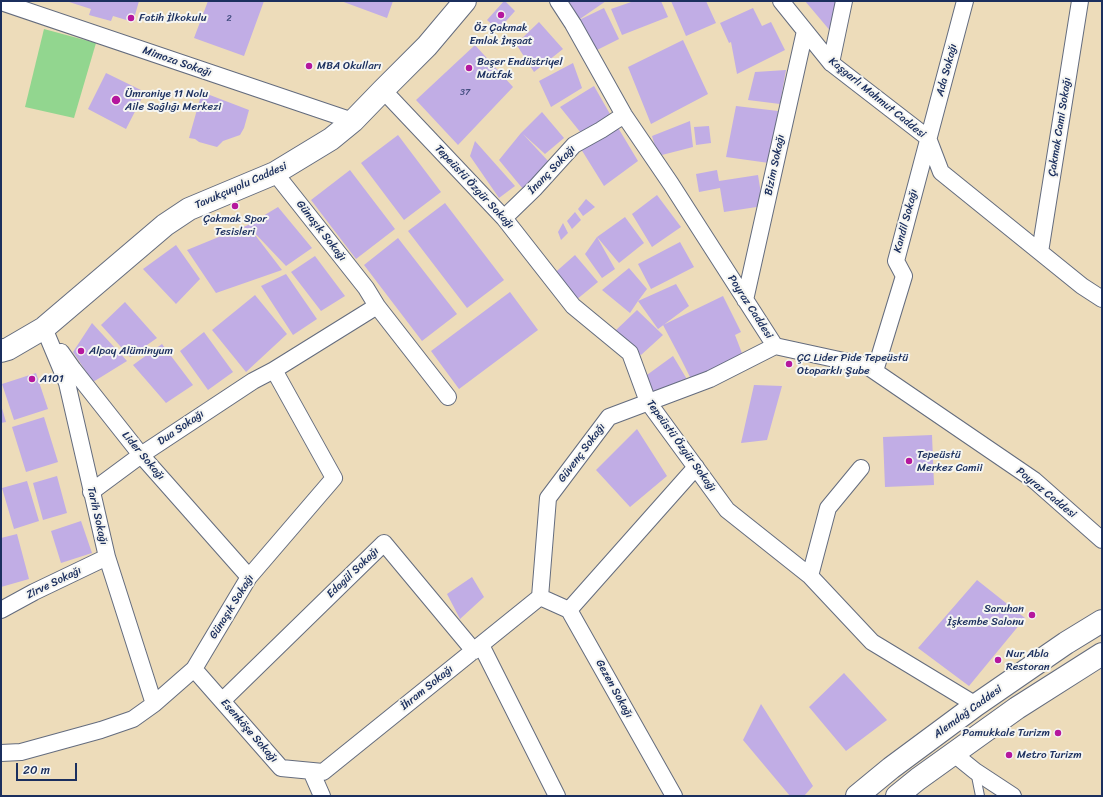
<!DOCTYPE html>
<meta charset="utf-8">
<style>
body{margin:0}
#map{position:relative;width:1103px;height:797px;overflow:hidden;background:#eddcba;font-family:Sriracha,sans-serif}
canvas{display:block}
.frame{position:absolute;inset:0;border:2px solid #1b2f5e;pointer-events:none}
.scale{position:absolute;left:16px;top:763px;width:61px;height:18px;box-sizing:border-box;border:2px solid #1b2f5e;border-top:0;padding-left:5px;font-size:12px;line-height:14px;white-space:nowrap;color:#1b2f5e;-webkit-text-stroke:3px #f6f6f2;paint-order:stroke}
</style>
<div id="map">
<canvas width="1103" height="797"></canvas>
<div class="frame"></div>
<div class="scale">20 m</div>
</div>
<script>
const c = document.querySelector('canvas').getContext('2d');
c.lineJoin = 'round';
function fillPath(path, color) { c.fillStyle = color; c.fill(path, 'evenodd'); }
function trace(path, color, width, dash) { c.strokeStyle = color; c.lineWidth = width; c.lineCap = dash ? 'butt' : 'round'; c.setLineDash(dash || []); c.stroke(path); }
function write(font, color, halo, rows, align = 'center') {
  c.font = font + ' Sriracha,sans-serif'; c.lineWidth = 4; c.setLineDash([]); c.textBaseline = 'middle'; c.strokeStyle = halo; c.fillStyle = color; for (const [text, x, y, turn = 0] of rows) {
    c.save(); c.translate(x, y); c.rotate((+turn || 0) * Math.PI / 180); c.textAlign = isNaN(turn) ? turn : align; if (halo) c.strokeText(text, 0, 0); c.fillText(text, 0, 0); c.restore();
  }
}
fillPath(new Path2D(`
 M44 29 96 43 74 118 25 107Z`), '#92d68f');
fillPath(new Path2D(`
 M66 1H139L133 22 113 16 111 21 89 15 91 9Z
 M208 1H264L244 56 194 38Z
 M341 1H393L387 18Z
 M504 1H505L515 11 498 30 487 20Z
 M558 1H606L577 21Z
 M634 1H661L668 17 622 35 611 9Z
 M671 1H706L716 23 686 36Z
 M805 1H838L832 33Z
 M604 8 619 39 595 51 577 21Z
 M753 8 762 26 771 22 785 50 737 74 731 42 729 43 720 23Z
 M539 22 563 49 534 72 516 44Z
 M683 40 708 94 651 124 628 67Z
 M475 45 513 87 458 145 416 100Z
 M573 63 582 88 551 107 539 81Z
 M786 70 780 104 748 100 755 72Z
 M106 73 145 92 126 129 88 109Z
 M594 86 610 114 581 133 560 107Z
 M202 92 249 110 244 128 240 135 223 141 217 147 199 142 195 139 189 138Z
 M736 106 778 111 769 163 726 157Z
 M542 112 564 138 545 154 523 134 549 162 523 189 499 160 521 133Z
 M690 121 693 147 658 156 652 136Z
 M617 126 638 161 604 186 581 149Z
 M709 126 711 143 696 145 694 127Z
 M398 135 441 192 404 220 361 163Z
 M475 141 515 186 499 198 470 156Z
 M350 170 395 229 356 259 311 200Z
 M717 170 719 181 758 175 763 206 724 212 720 188 699 192 696 174Z
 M657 195 681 227 652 247 632 214Z
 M586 199 595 207 583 216 578 209Z
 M445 203 504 280 467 308 408 231Z
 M278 207 312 248 286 266 249 227 282 270 216 293 187 250 248 225Z
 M575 212 581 220 572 229 567 221Z
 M625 217 644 243 619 263 597 237Z
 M563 223 568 233 561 240 558 232Z
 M597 237 615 269 602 278 585 254Z
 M398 238 457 314 422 341 364 265Z
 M680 242 694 267 651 289 638 264Z
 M176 245 200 279 176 304 143 269Z
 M575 255 598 282 576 300 550 277Z
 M315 256 345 296 321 311 291 272Z
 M629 268 647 289 638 301 676 284 689 306 658 329 638 301 630 313 602 290Z
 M286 274 317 319 293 335 261 286Z
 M510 292 538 330 459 389 431 351Z
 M255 295 287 334 246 372 212 330Z
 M723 296 741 332 735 335 745 361 694 385 681 359 663 325Z
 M125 302 157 338 130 357 101 325Z
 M637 310 663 335 641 355 614 332Z
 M92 323 127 361 93 382 73 352Z
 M204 332 233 372 208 390 180 351Z
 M162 344 193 385 166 403 133 365Z
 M673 356 688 381 652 396 640 380Z
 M36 373 48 409 14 420 2 384Z
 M754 385 782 386 767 440 741 443Z
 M1 405 6 422 1 423Z
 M44 417 58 462 26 472 12 427Z
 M637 429 667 476 630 507 596 470Z
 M932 435 934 485 885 487 883 437Z
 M57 476 67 513 43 520 33 483Z
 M27 481 39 521 14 529 2 488Z
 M81 521 92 553 61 563 51 531Z
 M17 534 29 579 1 587V538Z
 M472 577 484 597 460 619 447 594Z
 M977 580 1025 618 969 686 918 648Z
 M844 673 887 720 846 751 809 707Z
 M761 704 813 786 804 796H790L743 740Z`), '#c1ade5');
const service = new Path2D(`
 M975 771 980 796`);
const minor = new Path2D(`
 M558 1 573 24 624 115 671 184 775 346 867 366 1034 480 1102 540
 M781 1 831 63 928 138 941 172 1082 286 1102 299
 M1 2 353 121
 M831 63 844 1
 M383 90 504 218 573 306 630 353 648 402 727 510 810 576 872 642 976 705
 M275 173 366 288 377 306 448 397
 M504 218 535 188 574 145 601 130 624 115
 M1040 252 1080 1
 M745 300 805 31
 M44 328 67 383 107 557 154 704
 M61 352 73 369 141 455 249 577
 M274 370 377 306
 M875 371 904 276 896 261 965 1
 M810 576 828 508 861 468
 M540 597 548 498 609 417 710 379 775 346
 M540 597 569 610 674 796
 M1 610 34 592 107 557
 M569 610 696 467
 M481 645 557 796
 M194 669 281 768 323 772 540 597
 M222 701 384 543 474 651
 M1 753 21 752 101 730 133 719 154 704 194 669 249 577 334 478 274 370 253 381 141 455 91 492
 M954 754 975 771 1013 796
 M311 771 322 796`);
const primary = new Path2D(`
 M1 351 8 349 44 328 165 225 189 209 275 173 331 139 353 121 383 90 427 46 465 1
 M857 796 891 768 976 705 1066 643 1102 621
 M897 796 918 779 1017 708 1102 654`);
trace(service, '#646c7e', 10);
trace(minor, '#646c7e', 18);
trace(primary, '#646c7e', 24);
trace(service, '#fff', 8);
trace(minor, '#fff', 16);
trace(primary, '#fff', 22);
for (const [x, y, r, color] of [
 [501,15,4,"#b5179e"],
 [131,18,4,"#b5179e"],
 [309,66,4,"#b5179e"],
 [469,68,4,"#b5179e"],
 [116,100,5,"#b5179e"],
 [235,206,4,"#b5179e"],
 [81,351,4,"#b5179e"],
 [789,364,4,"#b5179e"],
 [32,379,4,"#b5179e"],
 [909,461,4,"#b5179e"],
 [1032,615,4,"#b5179e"],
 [998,660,4,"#b5179e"],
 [1058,733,4,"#b5179e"],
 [1009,755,4,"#b5179e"]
]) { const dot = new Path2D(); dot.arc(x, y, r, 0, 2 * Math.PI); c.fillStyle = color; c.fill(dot); trace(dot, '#f6f6f2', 1.5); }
write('9px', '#444e80', null, [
 ["2",229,19],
 ["37",465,93]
]);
write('11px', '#1b2f5e', '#f6f6f2', [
 ["Fatih İlkokulu",139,18],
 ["Öz Çakmak",501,28,"center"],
 ["Emlak İnşaat",501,41,"center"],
 ["Başer Endüstriyel",477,62],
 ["Mutfak",477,75],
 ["MBA Okulları",317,66],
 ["Ümraniye 11 Nolu",125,94],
 ["Aile Sağlığı Merkezi",125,107],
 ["Çakmak Spor",235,219,"center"],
 ["Tesisleri",235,232,"center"],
 ["Alpay Alüminyum",89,351],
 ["ÇC Lider Pide Tepeüstü",797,358],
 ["Otoparklı Şube",797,371],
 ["A101",40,379],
 ["Tepeüstü",917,455],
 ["Merkez Camii",917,468],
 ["Saruhan",1024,609,"right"],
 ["İşkembe Salonu",1024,622,"right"],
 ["Nur Abla",1006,654],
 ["Restoran",1006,667],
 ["Pamukkale Turizm",1050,733,"right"],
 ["Metro Turizm",1017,755]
], 'left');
write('11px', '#1b2f5e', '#f6f6f2', [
 ["Mimoza Sokağı",177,62,19],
 ["Ada Sokağı",947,70,-75],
 ["Kaşgarlı Mahmut Caddesi",877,98,39],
 ["Çakmak Cami Sokağı",1060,127,-81],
 ["Bizim Sokağı",775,165,-78],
 ["İnanç Sokağı",552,170,-46],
 ["Tavukçuyolu Caddesi",241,186,-24],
 ["Tepeüstü Özgür Sokağı",474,187,47],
 ["Kandil Sokağı",906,221,-75],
 ["Günaşık Sokağı",321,231,52],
 ["Poyraz Caddesi",750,307,57],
 ["Dua Sokağı",181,428,-34],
 ["Tepeüstü Özgür Sokağı",681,446,54],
 ["Güvenç Sokağı",582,453,-53],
 ["Lider Sokağı",143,456,50],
 ["Poyraz Caddesi",1046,493,39],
 ["Tarih Sokağı",97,516,77],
 ["Edagül Sokağı",353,573,-44],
 ["Zirve Sokağı",54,583,-26],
 ["Günaşık Sokağı",232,607,-58],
 ["İhram Sokağı",427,688,-39],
 ["Gezen Sokağı",614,689,61],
 ["Alemdağ Caddesi",968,712,-36],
 ["Esenköşe Sokağı",249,731,49]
]);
</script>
